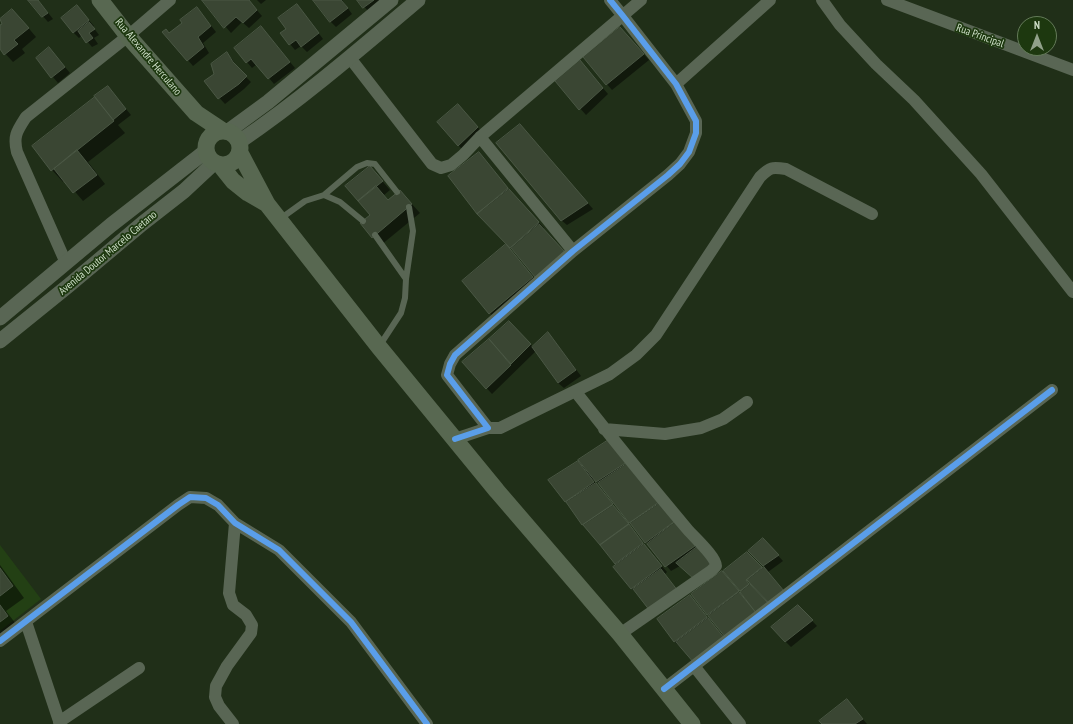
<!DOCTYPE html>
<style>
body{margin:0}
#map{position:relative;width:1073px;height:724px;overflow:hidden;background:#202f18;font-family:"PT Sans Narrow",sans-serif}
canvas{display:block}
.north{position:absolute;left:1017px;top:16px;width:40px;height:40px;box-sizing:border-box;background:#1d380f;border:1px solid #647b59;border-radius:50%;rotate:0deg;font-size:11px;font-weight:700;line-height:16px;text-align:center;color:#cedfc8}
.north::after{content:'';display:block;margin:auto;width:14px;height:18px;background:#91a18a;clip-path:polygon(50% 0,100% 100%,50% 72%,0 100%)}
</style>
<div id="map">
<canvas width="1073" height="724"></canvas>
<div class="north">N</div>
</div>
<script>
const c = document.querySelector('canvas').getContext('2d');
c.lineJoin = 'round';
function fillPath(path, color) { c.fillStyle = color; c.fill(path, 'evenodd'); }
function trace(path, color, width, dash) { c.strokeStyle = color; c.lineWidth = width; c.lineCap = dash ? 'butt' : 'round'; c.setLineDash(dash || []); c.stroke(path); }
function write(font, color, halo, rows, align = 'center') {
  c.font = font + ' "PT Sans Narrow",sans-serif'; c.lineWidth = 3.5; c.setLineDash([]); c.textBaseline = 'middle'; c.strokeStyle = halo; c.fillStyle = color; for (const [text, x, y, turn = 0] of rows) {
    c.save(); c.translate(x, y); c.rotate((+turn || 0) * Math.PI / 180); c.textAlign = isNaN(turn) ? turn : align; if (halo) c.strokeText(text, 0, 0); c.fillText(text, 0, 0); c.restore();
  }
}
fillPath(new Path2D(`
 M0 545 41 599 0 631Z`), '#234014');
fillPath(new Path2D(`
 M29 0H38L53 19 48 22Z
 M203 0H248L262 16 249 28 242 22 231 33Z
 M257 0H266L261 4Z
 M314 0H342L352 14 336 27 330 21Z
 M358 0H386L370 13Z
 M77 7 94 26 93 27 99 35 94 38 98 44 92 47 82 35 79 38 73 32Z
 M197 8 202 14 216 32 203 43 209 53 193 66 164 32 169 34 183 24Z
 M302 11 323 39 307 52 301 46 295 50 290 44 287 29Z
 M21 19 36 37 22 49 25 53 13 62 0 48V26Z
 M266 33 295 68 274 84 257 64 252 68 235 48Z
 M625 34 649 60 612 90 584 58Z
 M49 48 70 73 58 83 37 58Z
 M227 54 232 59 238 69 251 82 244 89 225 104 205 82 215 74Z
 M585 67 608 94 586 115 556 81Z
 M113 93 131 115 118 125 125 133 88 162 105 184 83 201 65 180 63 182 52 170Z
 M463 111 483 133 464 151 458 145Z
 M525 131 593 209 567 225 561 220Z
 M484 159 512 194 544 228 515 252 478 213Z
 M370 167 390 190 384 195 389 201 400 191 420 213 381 245 373 237Z
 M511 251 538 283 495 319 463 281Z
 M509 323 533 347 548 333 553 339 581 376 564 388 558 383 536 351 492 394 463 362Z
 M609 441 697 548 680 566 671 571 630 522 602 487 594 479 593 480 647 549 667 572 665 574 682 597 637 593 631 588 617 565 589 530 583 524 569 505 550 480Z
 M763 539 783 561 768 572 789 597 727 637 692 594 727 578 740 593 742 591 725 571 747 553 763 569 765 567 749 551ZM747 578 752 583 749 585 744 580Z
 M0 565 24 598 6 611 19 628 0 641Z
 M695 602 711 622 680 647 675 642 658 619Z
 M798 606 817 626 791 647 785 641Z
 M847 701 867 724H823Z`), '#0007');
const building = new Path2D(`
 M28 0H38L48 13 42 17Z
 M202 0H249L257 10 243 23 236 17 224 28Z
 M313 0H341L348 8 330 22Z
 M357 0H374L363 8Z
 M297 4 319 33 301 47 296 40 289 45 280 33 286 29 278 18Z
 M77 5 89 20 73 33 61 18Z
 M197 7 211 26 198 37 204 47 187 61 162 32 166 29 169 33 182 23 180 20Z
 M12 9 29 28 14 40 18 44 4 55 0 49V25L2 24 0 19Z
 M89 22 95 29 89 33 93 38 86 43 78 31Z
 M261 26 290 62 268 79 251 59 246 63 234 48Z
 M620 27 644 54 606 85 583 57Z
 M49 47 65 67 51 78 36 58Z
 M227 52 233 62 247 76 239 84 218 99 204 81 214 74 211 64Z
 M580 60 603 88 579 110 555 81Z
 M108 86 126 109 113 120 94 96Z
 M95 97 114 121 51 171 32 146Z
 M458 104 478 127 458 146 437 122Z
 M520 124 588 203 561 221 496 143Z
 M77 150 97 175 73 193 54 169Z
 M479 152 508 188 477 214 448 176Z
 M370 166 383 181 358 201 345 186Z
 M376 186 388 200 400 190 412 204 372 238 360 223 370 215 358 201Z
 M509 189 539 222 510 248 477 214Z
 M539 224 565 252 535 277 511 248Z
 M506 244 533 277 489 314 462 281Z
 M509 321 531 344 511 364 489 339Z
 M548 332 576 370 558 383 532 347Z
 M489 339 511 365 486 389 462 362Z
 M610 439 627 462 596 482 578 460Z
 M578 461 594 482 565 502 548 480Z
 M628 463 659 502 629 523 598 483Z
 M596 483 613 504 582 525 566 502Z
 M660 503 675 521 645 543 630 523Z
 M613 505 629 524 600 545 583 525Z
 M675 522 695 546 665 567 647 544Z
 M629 524 643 543 615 564 600 545Z
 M763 538 779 555 763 566 748 551Z
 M644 544 662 566 631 589 613 567Z
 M697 547 713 564 694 579 676 563Z
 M747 552 762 567 746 580 749 584 740 591 723 571Z
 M764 567 784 591 769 603 747 580Z
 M0 568 13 586 0 596Z
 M661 569 678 591 650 611 633 589Z
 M722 571 739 591 707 615 691 594Z
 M750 584 768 603 757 614 740 592Z
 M739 592 757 614 726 638 708 616Z
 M690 595 707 617 674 642 657 619Z
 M0 605 8 616 0 622Z
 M798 605 813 620 785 642 771 627Z
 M708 618 725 639 694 663 676 642Z
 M847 699 863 719 855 724H822L819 721Z`);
fillPath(building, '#3a4633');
trace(building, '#4a5744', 1);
trace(new Path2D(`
 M324 195 357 167 367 163 375 164 397 192
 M280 219 305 201 324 195 340 202 363 221
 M375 235 406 279 405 298 401 313 380 345
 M406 279 413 231 409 207`), '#596654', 6);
trace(new Path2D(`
 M822 0 840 25 876 64 914 100 981 174 1073 292
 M887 0 1073 70
 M350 58 432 164 441 168 451 165 463 155 480 137 641 0
 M676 84 770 0
 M480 137 573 251
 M66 263 17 152C13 136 17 131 26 117L128 36 170 0
 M575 391C612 438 650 485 688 530 695 538 716 557 716 566L711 571 620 634
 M488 428H500L610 374 636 355 656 335 760 177C770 167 772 167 786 169L872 214
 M604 429 665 434 701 428 723 419 747 402
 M455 439 488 428 447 375 450 364 455 355 573 251 668 175 680 164 689 152 696 133V121L676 84 623 16 610 0
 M26 622 60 724
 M0 641 178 505 190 497 206 498 218 505 235 523 279 550 351 622 427 724
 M694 666 740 724
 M664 689 1052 390
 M59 722 139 668
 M233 724 219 706 215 697 216 686 227 666 251 633 252 625 246 615 233 605 229 593 235 523`), '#596654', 12);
trace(new Path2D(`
 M227 132 268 102 391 0
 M239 142C302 99 360 49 418 0
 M0 318 111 225 206 151
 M0 341 68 286 143 223 184 191 214 163`), '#596654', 15);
trace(new Path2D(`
 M100 0 128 36 196 113 223 131
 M206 148a17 17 0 1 1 34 0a17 17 0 1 1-34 0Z
 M240 153 267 204 379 347 497 491 620 634 692 724
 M221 166 233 181 248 193 267 204`), '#586851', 17);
trace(new Path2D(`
 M455 439 488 428 447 375 450 364 455 355 573 251 668 175 680 164 689 152 696 133V121L676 84 623 16 610 0
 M0 641 178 505 190 497 206 498 218 505 235 523 279 550 351 622 427 724
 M664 689 1052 390`), '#5a9eea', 6);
write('11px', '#cedfc8', '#1d380f', [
 ["Rua Principal",980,36,20],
 ["Rua Alexandre Herculano",148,57,50],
 ["Avenida Doutor Marcelo Caetano",108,253,-40]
]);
</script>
